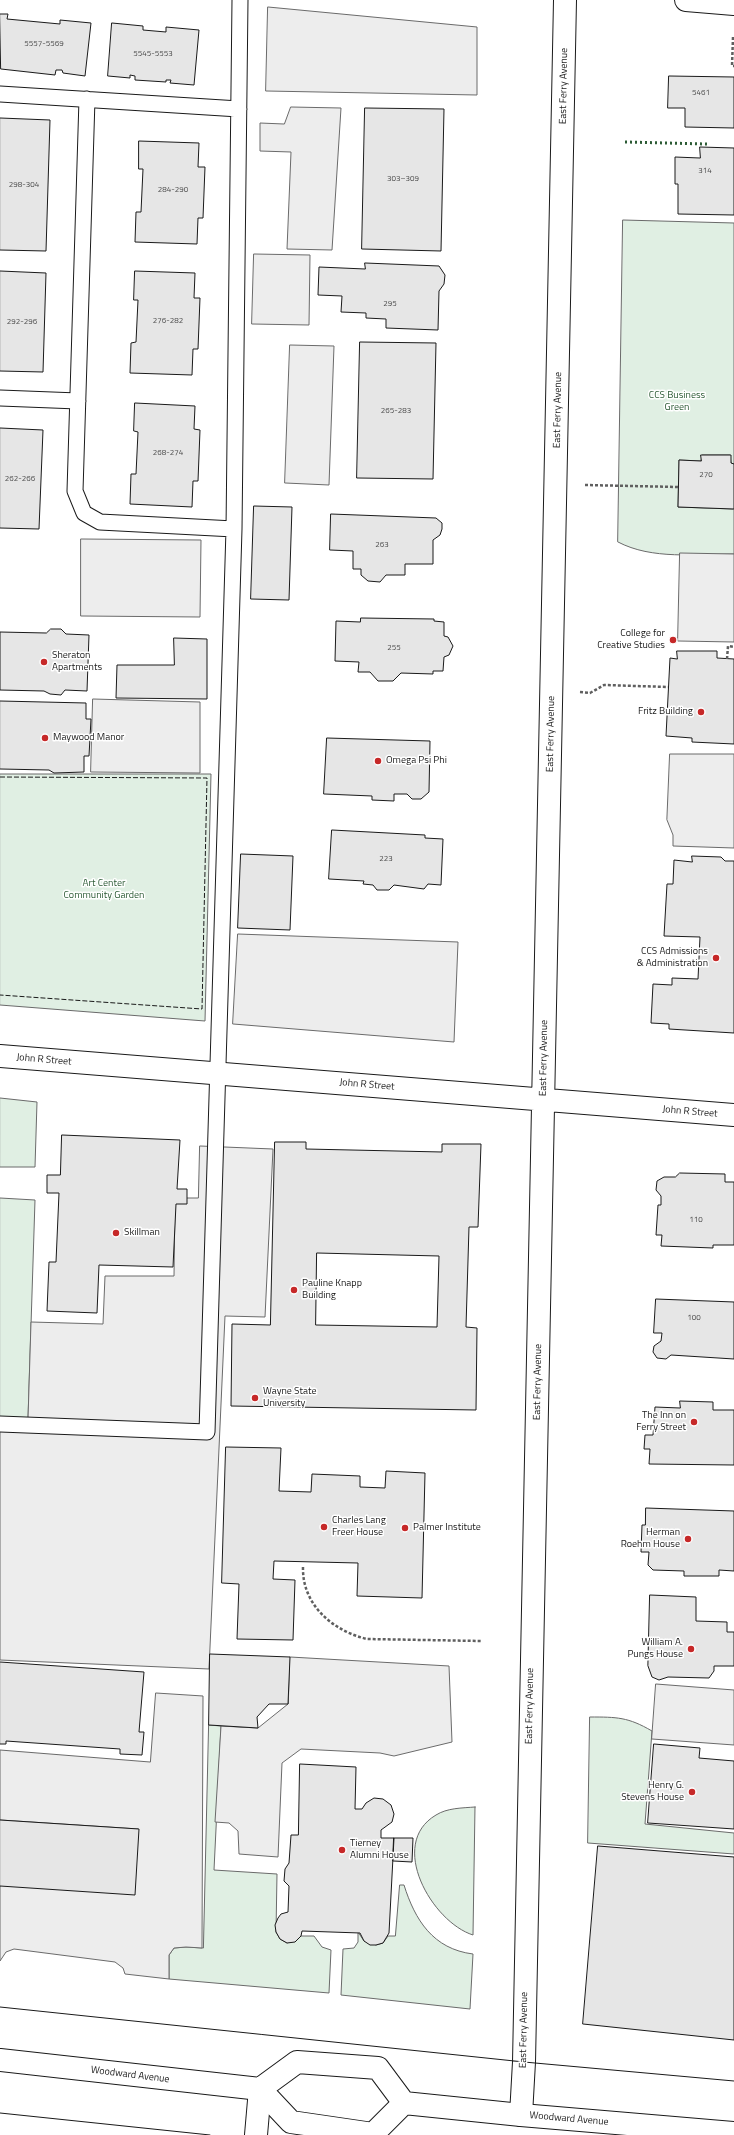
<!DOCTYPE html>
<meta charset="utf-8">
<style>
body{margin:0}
canvas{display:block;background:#fff}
</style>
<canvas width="734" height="2135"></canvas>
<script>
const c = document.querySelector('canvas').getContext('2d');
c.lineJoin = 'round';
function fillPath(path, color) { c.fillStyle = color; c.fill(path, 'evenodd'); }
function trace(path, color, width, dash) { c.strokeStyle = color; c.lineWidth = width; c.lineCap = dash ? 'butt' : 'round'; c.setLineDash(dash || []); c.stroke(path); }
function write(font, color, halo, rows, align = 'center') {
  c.font = font + ' "Titillium Web",sans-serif'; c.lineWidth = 3; c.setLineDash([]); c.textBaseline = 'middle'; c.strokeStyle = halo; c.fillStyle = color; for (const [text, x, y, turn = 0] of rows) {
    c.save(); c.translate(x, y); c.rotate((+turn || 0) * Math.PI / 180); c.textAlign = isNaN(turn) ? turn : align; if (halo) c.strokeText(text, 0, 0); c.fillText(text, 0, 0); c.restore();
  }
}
const green = new Path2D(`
 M623 220 734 223V464L731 463 730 455H702L701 461 679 460 678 507 733 509 734 504V554C696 554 652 560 618 542Z
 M0 774H211L205 1021 0 1005Z
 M0 1098 37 1102 35 1167H0Z
 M0 1198 35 1200 28 1419 0 1417Z
 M590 1717C617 1717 628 1717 652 1731L645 1824 734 1833V1854L588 1843Z
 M209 1725 221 1726 214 1870 277 1874 276 1932 280 1939 287 1943 301 1936H314L322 1947 331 1950 329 1993 169 1979V1955L174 1948 186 1947 203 1948Z
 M475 1807 473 1935C432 1922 387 1844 436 1815 447 1808 462 1808 475 1807Z
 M400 1885H404C415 1920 433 1949 473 1954L470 2009 341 1995 343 1949 354 1948 358 1942V1932L364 1941 376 1945 383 1943 388 1936H395Z`);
fillPath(green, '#e0efe3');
trace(green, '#6a6a6a', 1);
const parking = new Path2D(`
 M268 7 477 27V95L266 91Z
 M291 107 341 108 332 250 287 249 291 152 260 151V123L284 124Z
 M254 254 310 255 309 325 252 324Z
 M290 345 334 346 329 485 285 483Z
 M81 539 201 540 200 617 81 616Z
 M680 553 734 554V642L678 641Z
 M93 699 200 702V773L91 772Z
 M670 754H734V848L673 846V835L667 820Z
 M238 934 458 942 454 1042 233 1024Z
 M200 1146 273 1149 265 1317 225 1316 209 1669 0 1660V1418L28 1419 31 1322 103 1324 105 1276H174L175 1198H198Z
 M290 1657 449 1666 452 1742 394 1756 380 1753 301 1749 282 1763 278 1857 239 1854 238 1831 229 1823 215 1822 221 1726 258 1728 288 1704Z
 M656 1684 734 1690V1745L652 1739Z
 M156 1693 203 1696 202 1948 186 1947 174 1948 169 1955V1979L125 1974 123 1968 115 1962 14 1949 6 1952 0 1961V1886L138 1829 0 1820V1750L150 1762Z`);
fillPath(parking, '#ededed');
trace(parking, '#6a6a6a', 1);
const building = new Path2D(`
 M0 14H8L7 19 60 24V20L91 23 85 76 63 73 62 70H56L55 75 1 69Z
 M112 23 143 26V30L166 32V27L199 30 194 85 170 83 171 80H166V82L135 80V76L130 75V78L108 76Z
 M669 76 734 77V128L685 127V108H668Z
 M365 108 444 109 441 251 362 249Z
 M0 118 50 120 46 251 0 250Z
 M139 141 199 143 198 167H205L203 218H198L197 244 135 242 136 212H141L143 169H139Z
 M700 147 734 148V215L678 214V184H675V157L700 158Z
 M365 263 439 266 445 275 444 284 439 291 438 330 386 328V319L366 318V313L341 312 342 296 318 295 319 267 365 269Z
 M0 271 46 273 43 372 0 371Z
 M135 271 195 273 194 298H200L198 349H193L192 375 130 373 131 343 136 342 138 300H134Z
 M360 342 436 343 433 479 357 478Z
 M135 403 195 406 194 429 200 430 198 481H193L192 507 130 504 131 474H136L138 432 134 431Z
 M0 428 43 430 39 529 0 528Z
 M701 455H731V463L734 464V509L678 507 679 460 701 461Z
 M254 506 292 507 289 600 251 599Z
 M331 514 436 518 442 523V529L440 535 433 540V564H405V575H386L380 582 368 581 361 575V569H353V551L330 550Z
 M361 618 434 619V621L444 622V636L448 637 453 646 449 655 444 657 443 671H433V674L401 673 393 681H378L370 672H358L359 662 335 661 336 621 360 622Z
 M51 629H61L66 634 89 635 87 691 65 690 61 695 50 694 44 691 0 690V632L46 633Z
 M174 638 207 639V699L116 698 117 665H174Z
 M677 651H717V658L734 659V744L692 742V738L666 736 670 658 677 659Z
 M0 701 86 703V719H91L89 756H84V772L54 773 49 770 0 769Z
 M327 738 430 741 429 792 421 799H412L407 794H394V801L372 800V796L324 794Z
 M332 830 425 835V838L443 839 441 885 428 884 424 889 394 885 389 890H377L373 885 363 884 364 881 329 879Z
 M241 854 293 856 290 930 238 928Z
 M692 856 721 857 725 861H734V1033L669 1029V1024L651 1023 653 984 672 985V978L698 979 700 937 664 936 667 884H673L674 860 692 862Z
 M62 1135 180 1140 177 1189H187V1204H176L173 1267 99 1265 97 1313 47 1311 49 1262H56L59 1193H47V1175H60Z
 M275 1142H306V1149L442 1152V1144H481L478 1227H469L466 1327 477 1328 476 1410 231 1406 232 1324 270 1325ZM317 1253 439 1256 437 1327 316 1325Z
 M680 1173 725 1174V1182H734V1245H713V1248L661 1246 662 1235H656L658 1205H661V1196L656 1190 657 1181 664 1177H675Z
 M656 1299 734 1302V1359L671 1355 666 1359 657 1358 653 1352 654 1346 661 1341 662 1333H654Z
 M680 1401 713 1402V1410H734V1465L649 1464 650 1449H644L645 1435H653L655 1407 680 1408Z
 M226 1447 281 1448 279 1491 311 1492 312 1474 360 1476V1487L385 1488 386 1471 425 1473 422 1598 357 1596 358 1563 274 1561 273 1579 295 1580 293 1640 237 1639 239 1584 222 1583Z
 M646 1508 734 1511V1571L719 1570V1576H684V1571L653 1570 648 1565 649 1552H641L642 1525H645Z
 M650 1595 696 1597V1621L727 1622V1632H734V1666H714V1671L709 1678 668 1677 659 1680 652 1677 648 1666Z
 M210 1654 290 1657 288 1704H269L257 1717 258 1728 209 1725Z
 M0 1662 144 1672 139 1732H144L142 1755 120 1754V1749L6 1741V1744H0Z
 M654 1744 700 1748 699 1758 734 1761V1829L648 1823Z
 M300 1764 356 1767 355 1809H362L366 1803 374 1798 383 1799 391 1805 394 1814 392 1822 381 1830V1838H394L389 1933 383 1943 376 1945H370L364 1941 360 1933 302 1931 301 1936 295 1942 287 1943 280 1939 276 1932 275 1925 278 1918 281 1914 288 1912 289 1886 284 1881 285 1869 289 1863 291 1835H298Z
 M0 1820 139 1829 135 1895 0 1886Z
 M394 1838H413L412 1862 393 1861Z
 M598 1846 734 1857V2040L583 2024Z`);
fillPath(building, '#e6e6e6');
trace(building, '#1a1a1a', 1);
const lane = new Path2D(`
 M0 94 239 109
 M87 99 75 491 84 513 100 522 234 529
 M0 398 78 401
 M0 1424 207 1432 234 529 240 0`);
const street = new Path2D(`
 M256 2135 260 2089`);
const secondary = new Path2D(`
 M686 0 734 4
 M0 1056 734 1115
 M521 2115 524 2062 565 0`);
const primary = new Path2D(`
 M0 2060 260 2089 291 2122 373 2134 404 2103
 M260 2089 297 2062 378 2068 404 2103 521 2115 734 2133`);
trace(lane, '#1a1a1a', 17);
trace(street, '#1a1a1a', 24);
trace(secondary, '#1a1a1a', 24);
trace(primary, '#1a1a1a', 24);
trace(new Path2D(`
 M733 37 732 66H734
 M585 485 678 487
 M727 659 728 646 734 647
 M580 692 590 693 604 685 668 687
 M303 1567C302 1605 333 1631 367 1639L482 1641`), '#5f5f5f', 2.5, [3, 2]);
trace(lane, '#fff', 15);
trace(street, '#fff', 22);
trace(secondary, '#fff', 22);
trace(primary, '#fff', 22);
trace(new Path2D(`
 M0 2007 524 2062 734 2081
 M0 2113 210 2135`), '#1a1a1a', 1);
trace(new Path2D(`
 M625 142 707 144`), '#2b5a34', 3, [2, 3]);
trace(new Path2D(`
 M0 777 207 778 202 1009 0 995`), '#1a1a1a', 1, [5, 2]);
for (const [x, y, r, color] of [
 [673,640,4,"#c62828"],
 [44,662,4,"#c62828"],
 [701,712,4,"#c62828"],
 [45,738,4,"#c62828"],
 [378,761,4,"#c62828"],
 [716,958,4,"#c62828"],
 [116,1233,4,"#c62828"],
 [294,1290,4,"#c62828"],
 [255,1398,4,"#c62828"],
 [694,1422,4,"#c62828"],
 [324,1527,4,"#c62828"],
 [405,1528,4,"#c62828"],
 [688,1539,4,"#c62828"],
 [691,1649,4,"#c62828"],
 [692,1792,4,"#c62828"],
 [342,1850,4,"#c62828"]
]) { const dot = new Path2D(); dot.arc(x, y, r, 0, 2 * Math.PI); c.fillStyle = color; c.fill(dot); trace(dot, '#fff', 1.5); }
write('8px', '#4d4d4d', null, [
 ["5557-5569",44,44],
 ["5545-5553",153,54],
 ["5461",701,93],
 ["314",705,171],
 ["303–309",403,179],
 ["298-304",24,185],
 ["284-290",173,190],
 ["295",390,304],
 ["276-282",168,321],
 ["292-296",22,322],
 ["265-283",396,411],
 ["268-274",168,453],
 ["270",706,475],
 ["262-266",20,479],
 ["263",382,545],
 ["255",394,648],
 ["223",386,859],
 ["110",696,1220],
 ["100",694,1318]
]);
write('10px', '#1a1a1a', '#fff', [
 ["East Ferry Avenue",564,86,-89],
 ["East Ferry Avenue",558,410,-89],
 ["East Ferry Avenue",551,734,-89],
 ["East Ferry Avenue",544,1058,-89],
 ["John R Street",44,1060,5],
 ["John R Street",367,1085,5],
 ["John R Street",690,1112,5],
 ["East Ferry Avenue",538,1382,-89],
 ["East Ferry Avenue",530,1706,-89],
 ["East Ferry Avenue",524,2030,-89],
 ["Woodward Avenue",130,2075,7],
 ["Woodward Avenue",569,2119,5]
]);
write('10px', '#2b5a34', '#fff', [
 ["CCS Business",677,396],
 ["Green",677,408],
 ["Art Center",104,884],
 ["Community Garden",104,896]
]);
write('10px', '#1a1a1a', '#fff', [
 ["College for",665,634,"right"],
 ["Creative Studies",665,646,"right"],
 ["Sheraton",52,656],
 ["Apartments",52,668],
 ["Fritz Building",693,712,"right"],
 ["Maywood Manor",53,738],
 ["Omega Psi Phi",386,761],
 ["CCS Admissions",708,952,"right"],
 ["& Administration",708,964,"right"],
 ["Skillman",124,1233],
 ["Pauline Knapp",302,1284],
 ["Building",302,1296],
 ["Wayne State",263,1392],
 ["University",263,1404],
 ["The Inn on",686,1416,"right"],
 ["Ferry Street",686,1428,"right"],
 ["Charles Lang",332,1521],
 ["Freer House",332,1533],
 ["Palmer Institute",413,1528],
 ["Herman",680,1533,"right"],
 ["Roehm House",680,1545,"right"],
 ["William A.",683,1643,"right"],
 ["Pungs House",683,1655,"right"],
 ["Henry G.",684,1786,"right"],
 ["Stevens House",684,1798,"right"],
 ["Tierney",350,1844],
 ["Alumni House",350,1856]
], 'left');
</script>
